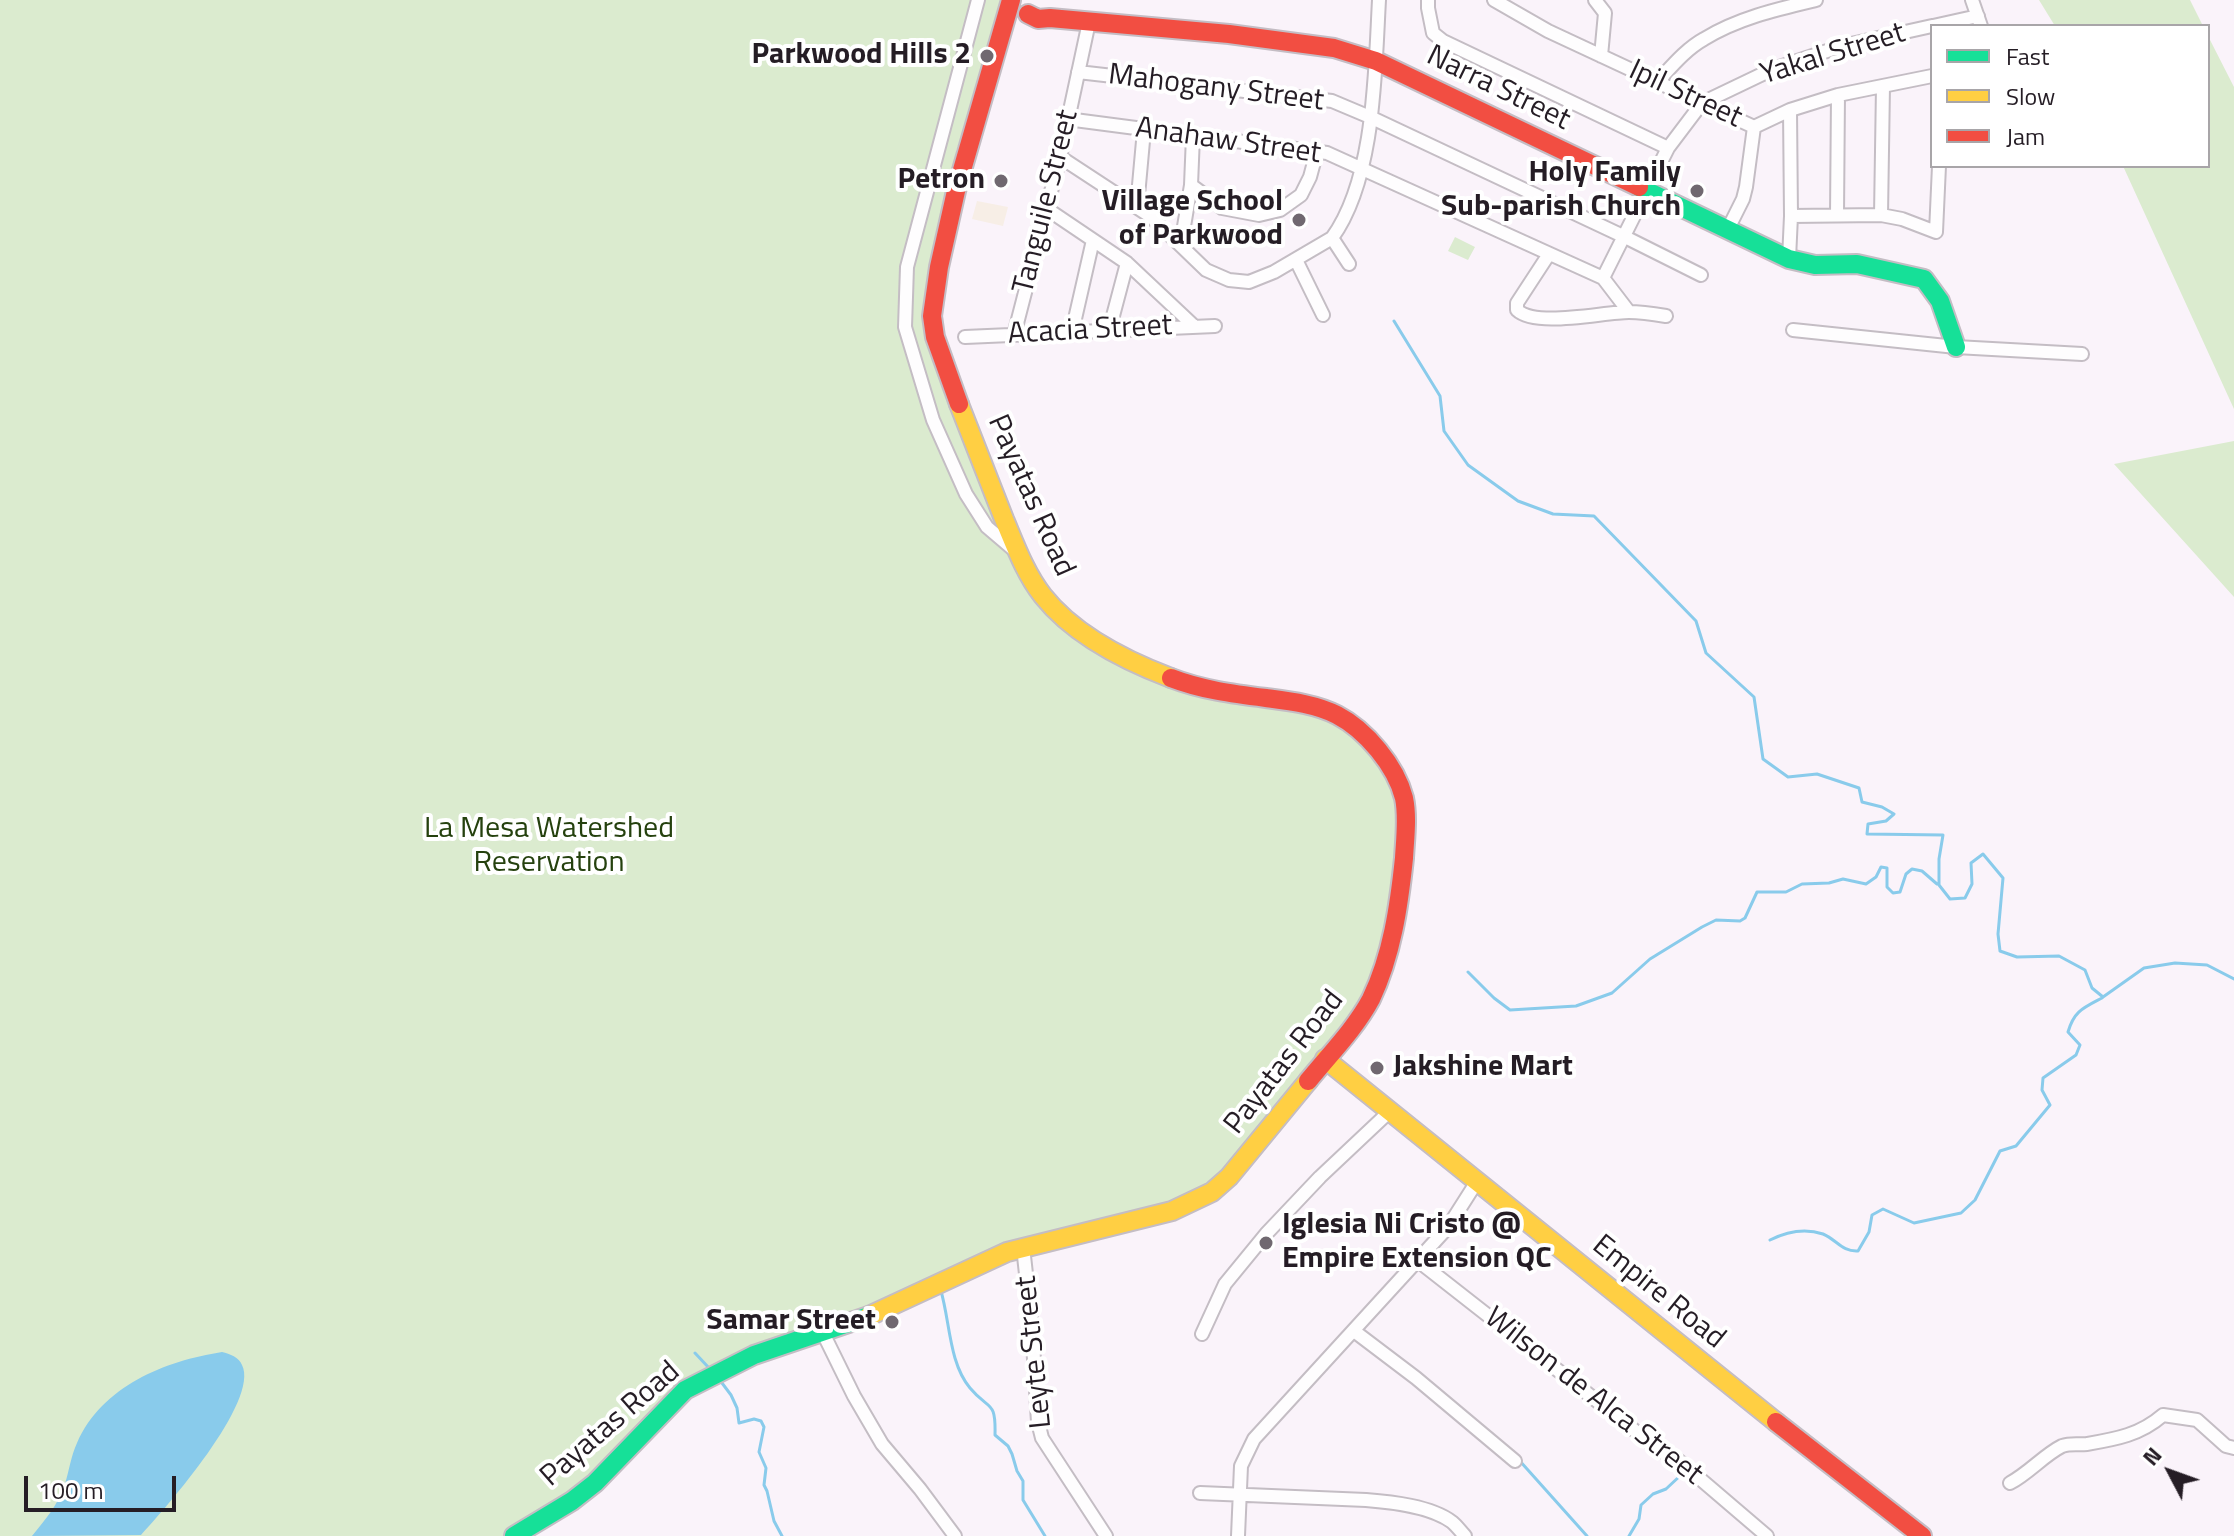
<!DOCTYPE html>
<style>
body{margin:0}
#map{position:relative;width:2234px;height:1536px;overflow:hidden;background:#faf3fa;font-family:"Titillium Web",sans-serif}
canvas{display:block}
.legend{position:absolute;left:1930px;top:24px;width:280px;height:144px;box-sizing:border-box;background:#fff;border:2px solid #a8a5a8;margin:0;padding:10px 14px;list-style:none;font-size:24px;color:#251d25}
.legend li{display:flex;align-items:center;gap:16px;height:40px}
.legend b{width:40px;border:2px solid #a8a5a8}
.north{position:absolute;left:2130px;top:1432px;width:80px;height:80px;-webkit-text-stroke:6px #fff;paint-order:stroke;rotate:311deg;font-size:22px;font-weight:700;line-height:32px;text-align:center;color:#251d25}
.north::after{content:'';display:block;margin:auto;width:28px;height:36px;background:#251d25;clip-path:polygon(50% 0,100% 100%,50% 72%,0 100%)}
.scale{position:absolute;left:24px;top:1476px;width:152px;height:36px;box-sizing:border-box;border:4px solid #251d25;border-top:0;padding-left:10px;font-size:24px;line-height:28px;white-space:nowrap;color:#251d25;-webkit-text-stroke:6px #fff;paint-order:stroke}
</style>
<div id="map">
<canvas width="2234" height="1536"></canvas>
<ul class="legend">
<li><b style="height:10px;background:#16e098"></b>Fast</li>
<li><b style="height:10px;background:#ffcf43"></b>Slow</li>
<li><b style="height:10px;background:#f24e42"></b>Jam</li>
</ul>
<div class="north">N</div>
<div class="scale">100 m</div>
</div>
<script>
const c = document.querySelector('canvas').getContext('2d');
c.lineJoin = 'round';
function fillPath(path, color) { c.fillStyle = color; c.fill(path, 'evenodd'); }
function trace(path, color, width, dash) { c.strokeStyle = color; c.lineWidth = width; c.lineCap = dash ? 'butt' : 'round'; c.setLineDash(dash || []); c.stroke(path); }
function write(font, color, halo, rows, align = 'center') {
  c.font = font + ' "Titillium Web",sans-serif'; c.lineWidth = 8; c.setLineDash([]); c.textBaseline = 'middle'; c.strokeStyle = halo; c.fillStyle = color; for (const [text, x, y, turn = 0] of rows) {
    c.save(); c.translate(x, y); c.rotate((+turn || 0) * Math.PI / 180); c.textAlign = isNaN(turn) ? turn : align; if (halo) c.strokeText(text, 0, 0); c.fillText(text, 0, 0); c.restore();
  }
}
fillPath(new Path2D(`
 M977 201 1008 207 1003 226 972 219Z`), '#f7eee6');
fillPath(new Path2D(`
 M0 0H1011L956 151V191L932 317 1020 554 1094 646 1330 716 1380 757 1405 819 1371 993 1212 1192 1015 1249 685 1390 607 1472 514 1536H0Z
 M2039 0H2190L2203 26H2055Z
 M2208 36 2234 87V409L2123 166H2208Z
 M1455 237 1475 247 1468 260 1448 251Z
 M2234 441V597L2114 464Z`), '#dbebcf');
fillPath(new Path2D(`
 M222 1352C230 1354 239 1357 242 1365 260 1401 166 1508 141 1535L32 1536C45 1520 58 1505 65 1484 69 1471 71 1456 77 1443 102 1386 165 1361 222 1352Z`), '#89cbeb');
trace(new Path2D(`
 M1394 321 1440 396 1444 431 1468 465 1518 501 1553 514 1594 516 1696 621 1706 653 1754 697 1763 759 1788 777 1817 774 1859 788 1862 802 1882 807 1894 814 1886 821 1868 824 1867 834 1943 835 1939 859V885L1950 899 1965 898 1972 884 1971 863 1983 854 2003 878 1998 934 2000 951 2017 957 2059 956 2085 970 2092 988 2103 997 2144 968 2175 963 2207 965 2234 979
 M1468 972 1494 998 1510 1010 1576 1006 1612 993 1650 959 1702 927 1716 920 1740 921 1745 918 1757 892H1786L1802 884 1829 883 1843 879 1866 884 1876 877 1881 867 1887 868V887L1893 893 1900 892 1906 874 1912 869 1922 871 1937 884
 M1770 1240C1786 1232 1805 1228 1823 1234 1837 1240 1842 1252 1858 1251L1869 1232 1872 1215 1883 1209 1914 1223 1961 1213 1975 1200 2000 1151 2016 1146 2050 1105 2042 1090 2043 1078 2076 1055 2080 1045 2068 1032C2074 1011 2083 1008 2102 998
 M941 1291C950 1322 949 1363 970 1388 989 1411 996 1399 995 1435L1008 1446 1012 1454 1017 1471 1023 1481V1500L1045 1536
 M695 1353 709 1368
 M719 1379 731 1395 737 1408 739 1423 754 1419 761 1421 764 1427 759 1452 766 1468 764 1485 767 1491 774 1521 782 1536
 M1519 1460 1587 1536
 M1629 1536 1639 1519 1641 1505 1653 1494 1666 1489 1682 1474`), '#89cbeb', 3);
const street = new Path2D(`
 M978 0 907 267 905 327 933 420 966 494 987 527 1014 550
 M1428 0V8L1433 33 1443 41 1668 148
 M1494 0 1548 31 1754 127 1790 110 1838 95 1932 76
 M1595 0 1605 13 1601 56
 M1972 0 1981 26
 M1933 26 1978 16
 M1078 72 1332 101 1370 117 1625 237 1701 275
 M1658 81C1672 66 1686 49 1704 39 1738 18 1778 9 1816 0
 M1067 119 1327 153 1603 278 1629 312
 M1060 157 1150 216 1206 270 1229 280 1249 282 1274 272 1332 238
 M1191 185 1222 208 1259 215 1280 210 1301 195 1310 177 1317 151
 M1137 207 1144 130
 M1047 209 1127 263 1194 326
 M1837 215 1838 95
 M1881 215 1883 86
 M1791 216 1881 215 1902 219 1936 232 1939 166
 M1728 229 1743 199 1746 187 1754 127
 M1181 244 1191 185 1193 136
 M1549 254 1517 303V310C1536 328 1603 312 1629 312 1641 312 1654 314 1666 316
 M1789 259 1791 216 1790 110
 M1296 260 1323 315
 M1349 264 1332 238C1375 179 1375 71 1379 0
 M1603 278 1668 148 1702 103 1773 69 1842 46 1932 26
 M1793 330 1956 347 2082 354
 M1109 331 1127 263
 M1072 332 1093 240
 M1014 335 1060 157 1089 22
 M965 337 1215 326
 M1023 1247 1032 1328 1038 1422 1042 1438 1106 1536
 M1417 1260 1657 1448 1678 1460 1767 1536
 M1354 1331 1416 1378 1515 1461
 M823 1333 854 1396 882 1444 920 1489 955 1536
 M1202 1334 1225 1284 1266 1234 1320 1177 1389 1112
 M2010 1483C2029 1473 2044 1455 2062 1446 2071 1443 2078 1445 2087 1444 2116 1439 2140 1435 2163 1415L2197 1420 2226 1446 2234 1448
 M1200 1493 1366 1500C1391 1502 1431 1506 1452 1522 1457 1526 1461 1532 1465 1536
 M1238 1536 1241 1466 1254 1439 1448 1227 1476 1183`);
const fast = new Path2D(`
 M1639 187 1789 259 1815 265 1857 264 1924 279 1940 301 1956 347
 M514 1536 572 1501 595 1483 685 1390 754 1355 869 1316`);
const slow = new Path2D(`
 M959 404C974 443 989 481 1004 519 1015 545 1025 573 1043 596 1074 635 1126 661 1171 678
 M1325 1059 1776 1422
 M869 1316 1007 1252 1172 1211 1212 1192 1229 1177 1308 1081`);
const jam = new Path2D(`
 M1028 14 1038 19 1050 18 1229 34 1334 48 1376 61 1639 187
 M959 404 935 337 932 316 939 267 956 191 1011 0
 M1171 678C1202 690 1234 694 1266 698 1289 701 1316 704 1337 715 1366 730 1396 766 1404 798 1408 817 1405 839 1404 858 1399 906 1392 955 1371 999 1355 1029 1329 1055 1308 1081
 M1776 1422 1922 1536`);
trace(street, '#c4bdc4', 16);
trace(fast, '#c4bdc4', 22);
trace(slow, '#c4bdc4', 22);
trace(jam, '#c4bdc4', 22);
trace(street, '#fefdfe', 12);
trace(fast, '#16e098', 18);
trace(slow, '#ffcf43', 18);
trace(jam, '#f24e42', 18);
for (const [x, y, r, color] of [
 [987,56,8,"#706870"],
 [1001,181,8,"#706870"],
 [1697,191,8,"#706870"],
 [1299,220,8,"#706870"],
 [1377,1068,8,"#706870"],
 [1266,1243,8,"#706870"],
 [892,1322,8,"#706870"]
]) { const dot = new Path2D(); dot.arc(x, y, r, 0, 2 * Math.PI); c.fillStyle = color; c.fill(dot); trace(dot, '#fff', 3); }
write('30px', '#251d25', '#fff', [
 ["Yakal Street",1833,55,-17],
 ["Mahogany Street",1216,89,7],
 ["Narra Street",1498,89,26],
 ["Ipil Street",1685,95,25],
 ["Anahaw Street",1228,142,8],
 ["Tanguile Street",1047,202,-76],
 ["Acacia Street",1090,331,-3],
 ["Payatas Road",1030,496,66],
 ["Payatas Road",1285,1063,-52],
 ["Empire Road",1658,1293,39],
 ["Leyte Street",1035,1352,-96],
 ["Wilson de Alca Street",1593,1397,38],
 ["Payatas Road",611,1425,-41]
]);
write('bold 30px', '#251d25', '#fff', [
 ["Parkwood Hills 2",971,56],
 ["Holy Family",1681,174],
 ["Sub-parish Church",1681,208],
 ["Petron",985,181],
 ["Village School",1283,203],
 ["of Parkwood",1283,237],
 ["Jakshine Mart",1393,1068,"left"],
 ["Iglesia Ni Cristo @",1282,1226,"left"],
 ["Empire Extension QC",1282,1260,"left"],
 ["Samar Street",876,1322]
], 'right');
write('30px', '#25410e', '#fff', [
 ["La Mesa Watershed",549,830],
 ["Reservation",549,864]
]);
</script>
